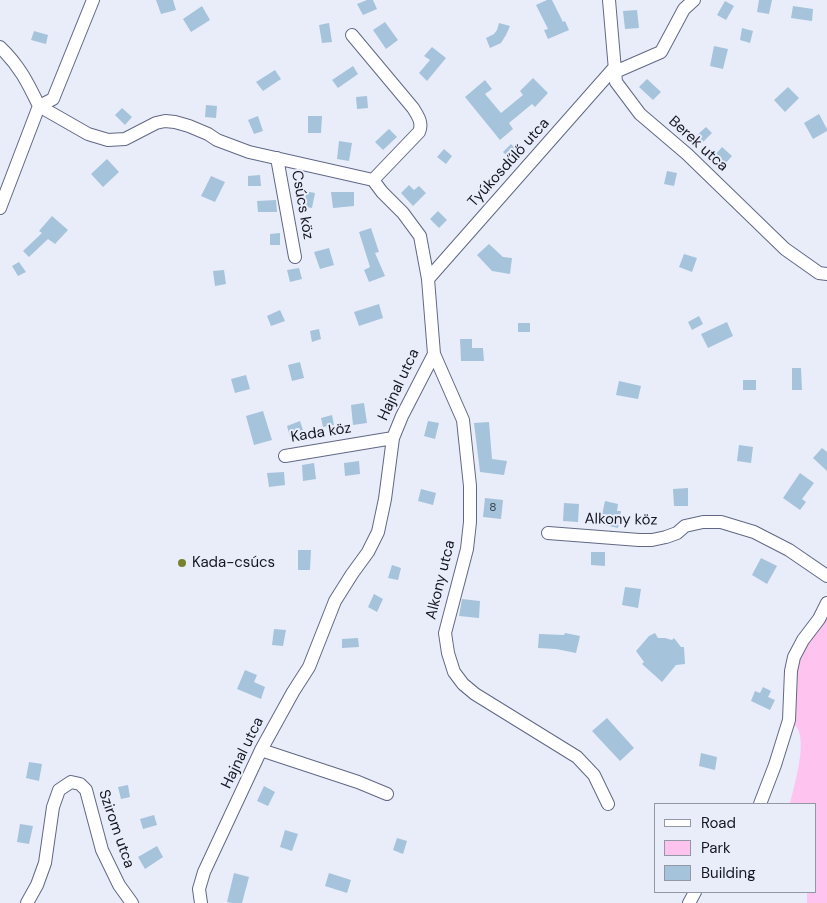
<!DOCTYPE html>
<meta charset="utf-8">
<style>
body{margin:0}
#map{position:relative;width:827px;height:903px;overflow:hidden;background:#e9edfa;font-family:"DM Sans",sans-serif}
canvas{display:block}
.legend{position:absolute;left:654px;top:803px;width:162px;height:90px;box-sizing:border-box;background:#e9edfa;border:1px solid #9497a4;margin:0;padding:6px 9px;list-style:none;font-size:15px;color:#141722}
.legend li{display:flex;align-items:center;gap:10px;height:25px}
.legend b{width:25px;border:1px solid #9497a4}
</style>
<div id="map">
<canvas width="827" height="903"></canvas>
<ul class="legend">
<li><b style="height:6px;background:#fff"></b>Road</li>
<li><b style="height:14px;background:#fec4ef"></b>Park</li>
<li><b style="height:14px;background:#a5c3da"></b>Building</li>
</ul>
</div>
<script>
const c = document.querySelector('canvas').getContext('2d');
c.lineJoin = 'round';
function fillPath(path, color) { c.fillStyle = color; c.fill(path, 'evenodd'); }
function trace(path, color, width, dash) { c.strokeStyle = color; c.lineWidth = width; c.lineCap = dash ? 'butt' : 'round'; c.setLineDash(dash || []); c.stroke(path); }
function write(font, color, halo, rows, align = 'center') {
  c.font = font + ' "DM Sans",sans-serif'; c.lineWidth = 4; c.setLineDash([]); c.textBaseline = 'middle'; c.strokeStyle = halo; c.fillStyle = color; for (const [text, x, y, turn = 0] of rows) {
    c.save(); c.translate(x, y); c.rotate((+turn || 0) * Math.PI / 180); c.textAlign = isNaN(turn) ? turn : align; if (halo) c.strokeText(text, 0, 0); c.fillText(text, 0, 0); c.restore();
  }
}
fillPath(new Path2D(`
 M827 603V903H807V892H816V804H790C794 785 805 751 799 732 798 727 792 723 789 720L791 671Z`), '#fec4ef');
fillPath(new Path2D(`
 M156 0H173L176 10 161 14Z
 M367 0H373L377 9 363 15 357 4Z
 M547 0H552L563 22 565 21 569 30 548 39 544 30 548 29 536 5Z
 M759 0H772L769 14 757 12Z
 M725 1 734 6 726 20 717 15Z
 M202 6 210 20 191 32 183 19Z
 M793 6 813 9 812 21 791 18Z
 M637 10 639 28 625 29 623 11Z
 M385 22 398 40 386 49 373 30Z
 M329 23 332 42 322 43 319 25Z
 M499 23 510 26 506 35 501 43 490 48 486 38 494 34 497 30Z
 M742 28 753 31 750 43 740 40Z
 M34 31 48 35 46 44 31 40Z
 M714 46 728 49 723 69 710 66Z
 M432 47 446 58 427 81 419 73 430 60 424 56Z
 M353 66 358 74 338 88 332 80Z
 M275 70 281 79 263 91 256 82Z
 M533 78 548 93 535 107 532 104 509 123 513 129 500 140 465 97 485 80 492 89 485 94 501 113 523 95 520 91Z
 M647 79 661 92 653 100 639 87Z
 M788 87 799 98 785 112 774 100Z
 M367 96 368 108 357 109 356 97Z
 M206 105 217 106 216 118 205 117Z
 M122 108 132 117 125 125 115 115Z
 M819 114 827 129V131L813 139 804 123Z
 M258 116 263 131 254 134 248 120Z
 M308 116H322L321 133H308Z
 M706 127 712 133 702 143 696 136Z
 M389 129 397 137 383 150 375 142Z
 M339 141 352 143 349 161 337 159Z
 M511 144 521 154 513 162 503 152Z
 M722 147 732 156 724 165 715 155Z
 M444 149 452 156 446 164 437 157Z
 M107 159 119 172 103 187 91 174Z
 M667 171 677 173 674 186 664 184Z
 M260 175 261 186H248V176Z
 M211 176 225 182 215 202 201 196Z
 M409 185 414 190 419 186 426 193 413 206 401 193Z
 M304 191 315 193 312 208 301 206Z
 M331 192H354V206L333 208Z
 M276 200 277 212H258L257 201Z
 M438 211 447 220 439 228 430 219Z
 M52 216 68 230 55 244 48 239 29 257 23 251 42 233 39 231Z
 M371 228 379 252 375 253 385 276 369 282 364 270 370 267 359 232Z
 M280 233V245H270V234Z
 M489 244 503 257 512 258 510 274 492 271 477 255Z
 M329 248 334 265 320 269 314 252Z
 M684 254 697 258 692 272 679 267Z
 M19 262 26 272 18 276 12 266Z
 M299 268 302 279 290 282 287 270Z
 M224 270 226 284 215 286 213 271Z
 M379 304 383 318 359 326 354 312Z
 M280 310 285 321 271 326 267 316Z
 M699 316 703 324 692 330 688 322Z
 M727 322 733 336 708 348 701 334Z
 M518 323H530V332H518Z
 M319 329 321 339 312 342 310 331Z
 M460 339H472V348H483L484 361H461Z
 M300 362 304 378 292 381 288 365Z
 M792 368H801L802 390H792Z
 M246 375 250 389 235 393 231 379Z
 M743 380H756V390H743Z
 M619 381 641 386 638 399 616 395Z
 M364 403 367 423 353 425 351 405Z
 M263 411 272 440 254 445 246 416Z
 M332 415 334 425 323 427 321 418Z
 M300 421 304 433 290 437 287 426Z
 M428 421 439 423 435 439 424 436Z
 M489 422 492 459 507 461 504 475 480 472 474 423Z
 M739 445 753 447 751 463 737 461Z
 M822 448 827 452V471L813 458Z
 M359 461 360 474 345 476 344 463Z
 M314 463 316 479 303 481 302 465Z
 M284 472 285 485 269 487 267 473Z
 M800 473 814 483 802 499 806 502 800 510 783 498Z
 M688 488V506H674L673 489Z
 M421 489 436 493 433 505 418 501Z
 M485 498 503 500 501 519 483 517Z
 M605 501 618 504 617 511H621L618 528 600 524Z
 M564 503 579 504 578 522 563 521Z
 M298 550H311L310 570H298Z
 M591 552H605V566L591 565Z
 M761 558 777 566 767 584 752 575Z
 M392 565 401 568 398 580 388 578Z
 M625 587 641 589 638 608 622 605Z
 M374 594 383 599 377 612 368 607Z
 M462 599 480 601 479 618 459 616Z
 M274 629 286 630 283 646 272 645Z
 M565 633 580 636 576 653 556 649 538 648 539 634 564 635Z
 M655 633 658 638H665L672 640 674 638 681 647H684L685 664 676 665 662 682 642 664 644 662 636 651 649 636Z
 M358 638 359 647 342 648V639Z
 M245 670 257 675 254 682 265 687 261 699 237 689Z
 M763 687 771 691 768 697 775 700 770 710 751 701 755 691 760 693Z
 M607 718 634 748 620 761 592 731Z
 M701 753 717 757 715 770 699 766Z
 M29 762 42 764 39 781 26 778Z
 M128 785 130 797 121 799 118 787Z
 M264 786 275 792 268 806 257 801Z
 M154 815 157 825 143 829 140 819Z
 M20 824 33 826 29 844 17 842Z
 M285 830 298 834 292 851 280 847Z
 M397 838 407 841 403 854 393 850Z
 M157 846 163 857 145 869 138 857Z
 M234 873 249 877 242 903H232L227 902Z
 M329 873 351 880 347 893 325 886Z`), '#a5c3da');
const minor = new Path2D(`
 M609 0 616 82 640 114 687 154 785 249 819 273 827 274
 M352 35 413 108C418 116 423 123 419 132L373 180
 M0 47C19 65 28 83 39 106
 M615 72 661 52 684 9 694 0
 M39 106 88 134 108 140 125 139 156 123 165 121 175 122 189 126 208 134 217 140 249 152 373 180 382 192 403 213 420 236 428 279 434 354 402 416 393 438 385 499 378 532 368 552 352 574 335 601 309 667 293 692 261 750 204 872 199 889 201 903
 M277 158 295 257
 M0 208 39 106 53 99 93 0
 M428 279 614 68
 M434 354 463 420 470 486V522L467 549 445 633 448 653 454 672 463 684 475 694 577 757 594 775 608 804
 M285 456 393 438
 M548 533 639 540H652L666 537 677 533 685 526 703 522H721L754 532 789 550 827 576
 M261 750 358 782 387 794
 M760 804 775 765 789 720 791 671 794 657 803 640 819 619 827 603
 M27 903 37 885 45 863 53 807 59 790 71 782 80 784 86 790 102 850 119 885 132 903
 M689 903 695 892`);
trace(minor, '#616885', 14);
trace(minor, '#fff', 12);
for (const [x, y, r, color] of [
 [182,563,5,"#77812e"]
]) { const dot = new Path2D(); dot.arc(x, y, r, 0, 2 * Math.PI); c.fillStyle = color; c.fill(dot); trace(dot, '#e9edfa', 2); }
write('12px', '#384250', null, [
 ["8",493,508]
]);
write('15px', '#141722', '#e9edfa', [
 ["Berek utca",698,144,42],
 ["Tyúkosdűlő utca",509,163,-48],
 ["Csúcs köz",302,205,80],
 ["Hajnal utca",399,385,-65],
 ["Kada köz",321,433,-9],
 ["Alkony köz",621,520,1],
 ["Alkony utca",441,580,-76],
 ["Hajnal utca",243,753,-64],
 ["Szirom utca",116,829,71]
]);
write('15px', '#141722', '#e9edfa', [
 ["Kada-csúcs",192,563]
], 'left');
</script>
